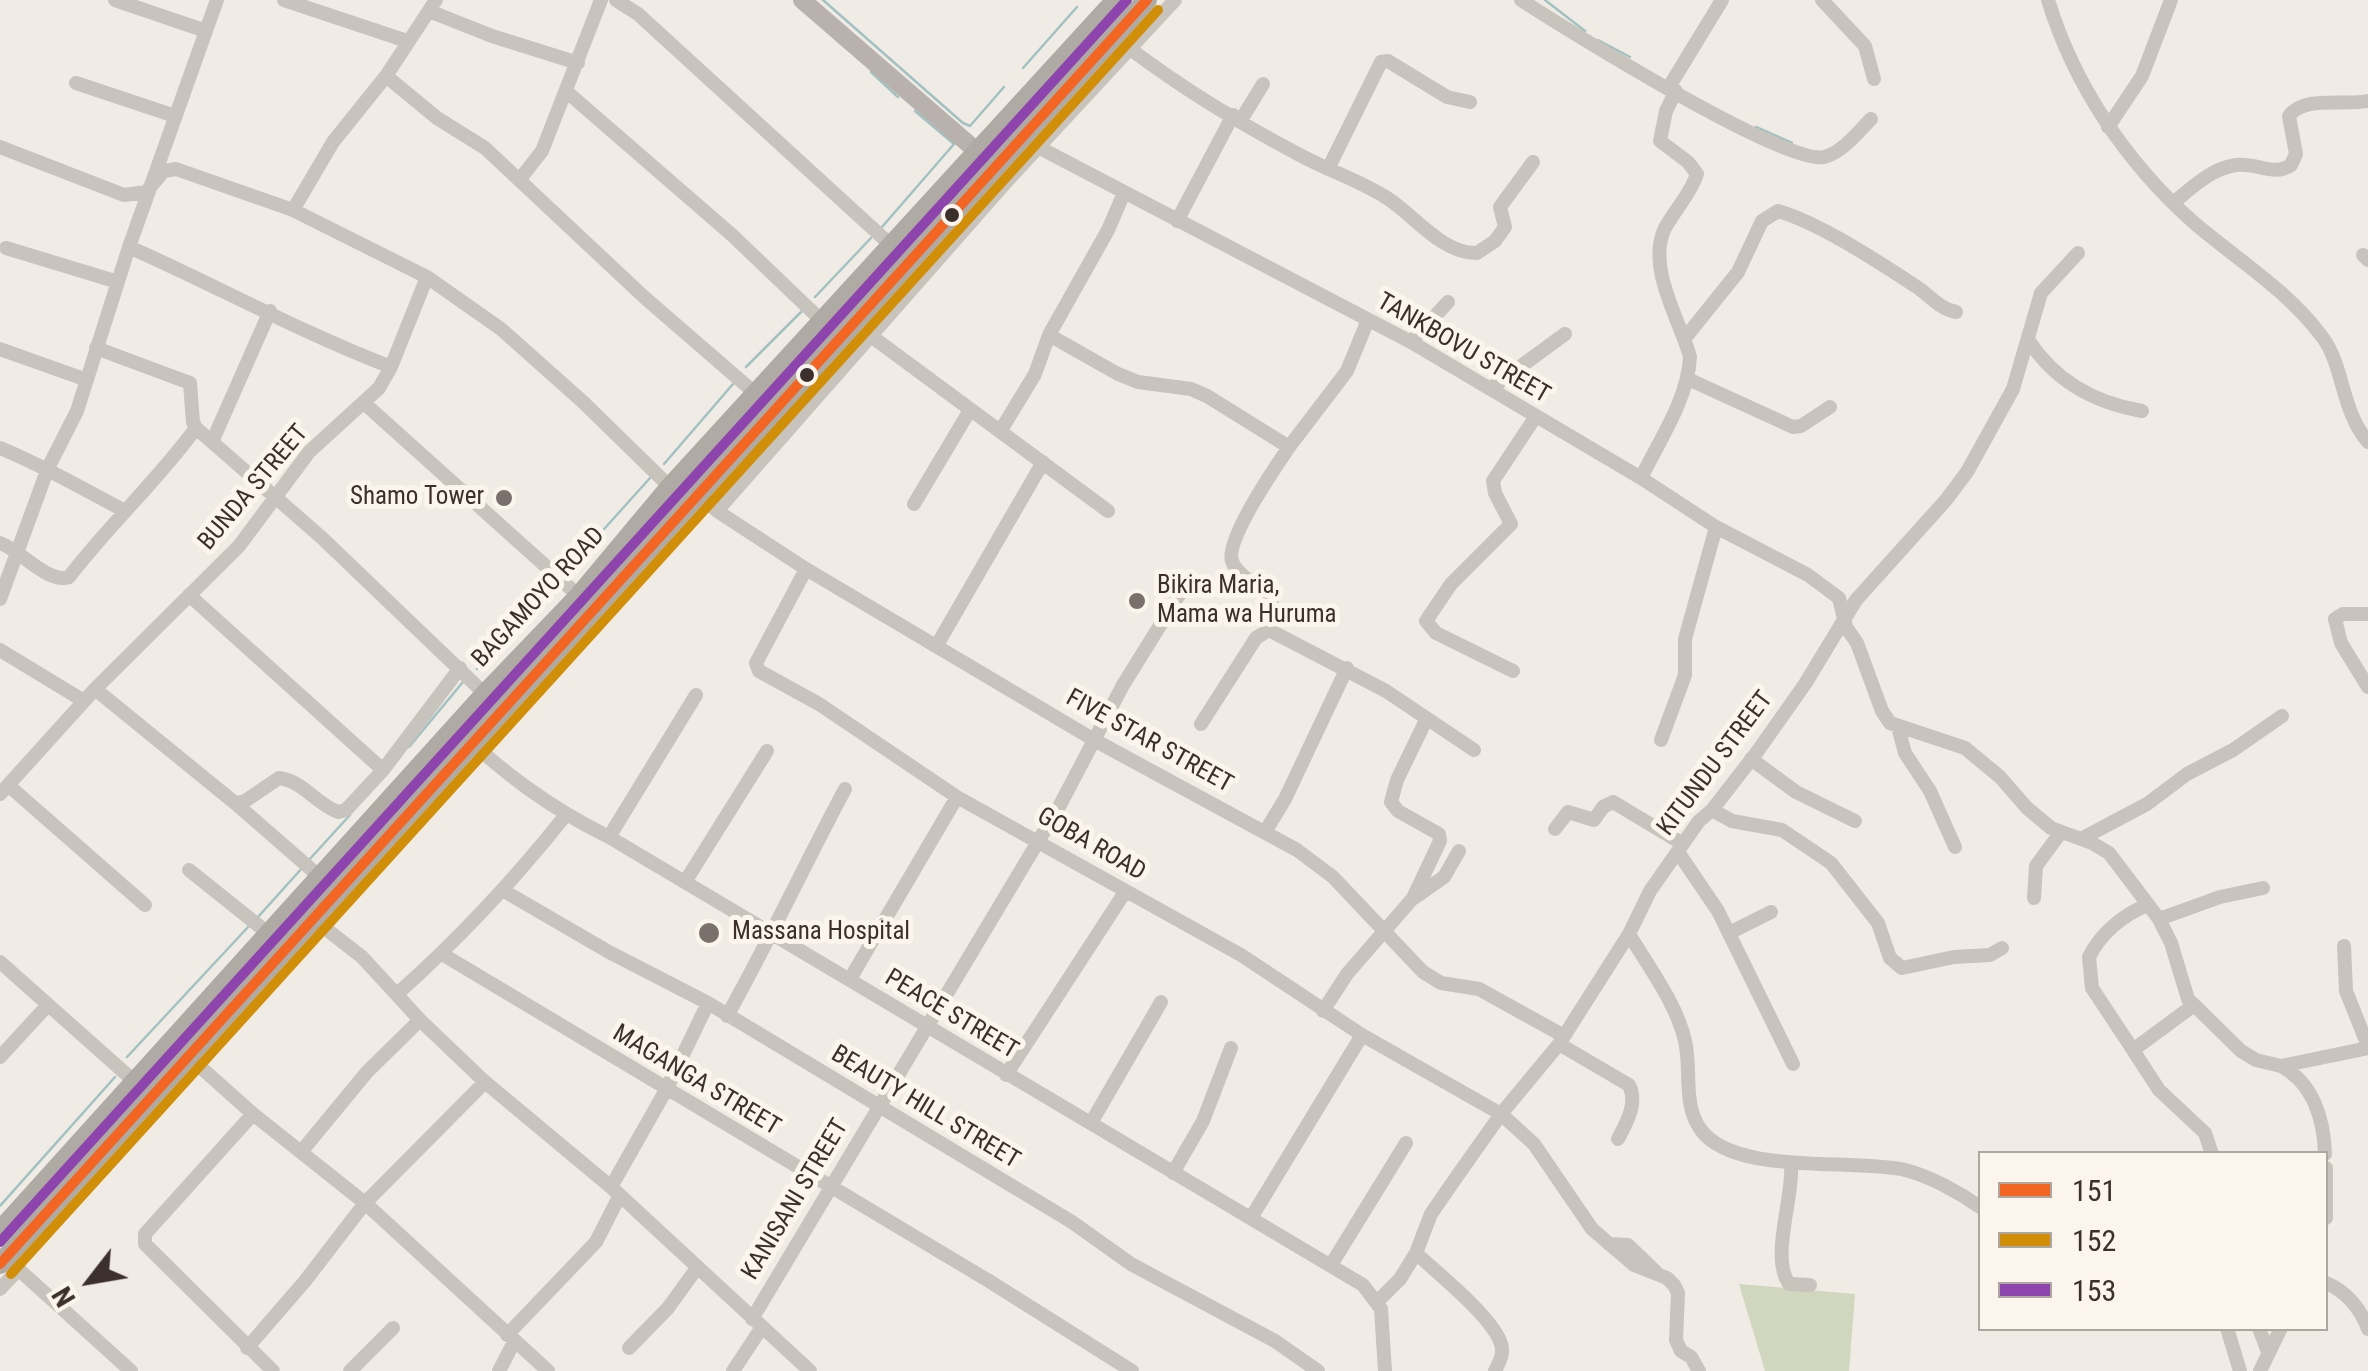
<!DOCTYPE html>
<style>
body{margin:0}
#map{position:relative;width:2368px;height:1371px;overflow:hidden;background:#f0ebe5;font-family:"Roboto Condensed",sans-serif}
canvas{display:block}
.legend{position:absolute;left:1978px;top:1151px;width:350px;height:180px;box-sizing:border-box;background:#fbf5ee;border:2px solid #aea6a0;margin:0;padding:12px 18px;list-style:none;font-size:30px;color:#3b302b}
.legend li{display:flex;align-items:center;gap:20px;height:50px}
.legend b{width:50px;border:2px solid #aea6a0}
.north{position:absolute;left:40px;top:1231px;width:100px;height:100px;-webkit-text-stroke:8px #fbf5ee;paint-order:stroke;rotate:239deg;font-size:28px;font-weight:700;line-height:40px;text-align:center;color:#3b302b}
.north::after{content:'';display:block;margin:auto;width:35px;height:45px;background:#3b302b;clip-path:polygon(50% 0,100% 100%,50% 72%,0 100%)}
</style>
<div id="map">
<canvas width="2368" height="1371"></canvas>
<ul class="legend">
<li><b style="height:12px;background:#f26522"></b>151</li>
<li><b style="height:12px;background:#d18e09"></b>152</li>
<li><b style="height:12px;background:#8e44ad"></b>153</li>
</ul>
<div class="north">N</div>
</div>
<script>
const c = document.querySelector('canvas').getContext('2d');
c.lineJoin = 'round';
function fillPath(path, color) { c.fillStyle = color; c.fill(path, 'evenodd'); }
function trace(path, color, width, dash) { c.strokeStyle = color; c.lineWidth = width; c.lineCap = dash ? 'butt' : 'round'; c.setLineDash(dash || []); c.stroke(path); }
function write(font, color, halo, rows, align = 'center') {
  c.font = font + ' "Roboto Condensed",sans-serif'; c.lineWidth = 10; c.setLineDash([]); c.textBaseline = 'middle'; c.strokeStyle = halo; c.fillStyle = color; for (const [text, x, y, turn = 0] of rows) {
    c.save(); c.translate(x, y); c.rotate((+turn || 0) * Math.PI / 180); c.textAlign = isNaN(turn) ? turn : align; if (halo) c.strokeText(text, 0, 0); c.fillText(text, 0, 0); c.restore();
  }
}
fillPath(new Path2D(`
 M1739 1284 1855 1294 1849 1371H1765Z`), '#d1d6bf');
trace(new Path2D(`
 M823 0 963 123 970 126 1004 87
 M1545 0 1585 31
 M1598 40 1630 57
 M1023 68 1077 7
 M871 72 898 97
 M1756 127 1792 143
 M882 227 954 144 915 111
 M815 297 871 238
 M746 367 803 310
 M744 459 826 369
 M664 464 733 384
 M569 568 650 478
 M477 669 558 582
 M409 747 463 682
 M308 861 350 815
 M258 917 303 867
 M127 1057 249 926
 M0 1206 115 1077`), '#a1c2c1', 2.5);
trace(new Path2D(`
 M115 0 206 31
 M284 0 407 41
 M616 0 638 14 893 247
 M1521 0C1564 28 1786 166 1824 157 1842 153 1859 131 1871 119
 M1822 0 1865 46 1874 79
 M2048 0C2074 85 2126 162 2192 221 2236 259 2288 290 2323 338 2344 367 2341 410 2368 442
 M429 11 492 36 578 63
 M1129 48C1182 88 1239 123 1298 154 1327 170 1359 180 1387 198 1414 215 1442 254 1477 253L1495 241 1505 227 1500 207 1533 162
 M386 76 437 118 485 148 644 297 756 394
 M76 83 175 116
 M1669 87 1722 0
 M567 92 732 235 822 321
 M1241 120 1263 84
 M2108 127 2142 76 2171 0
 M0 147 124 195 146 192 164 171 176 169 293 210 427 277 501 329 583 402 670 487
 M1038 147 1411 342 1641 478 1716 527 1808 575 1839 598 1846 627 1857 643 1882 711 1890 723 1965 748 2000 777 2027 808 2051 828 2092 843 2109 853 2159 919 2171 943 2188 999 2241 1051 2256 1060 2281 1066 2368 1048
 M1328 169 1381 62 1388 61 1447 97 1470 102
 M520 179 542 151 601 0
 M2174 202C2193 187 2212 168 2236 165 2256 162 2274 177 2291 165L2296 154 2289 116C2304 95 2344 106 2368 101
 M293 210 333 142 386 76 436 0
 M1177 221 1233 115
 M129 247C217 286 302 333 391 367
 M6 248 118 282
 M2363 255 2368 260
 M1049 335 1118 374 1138 382 1191 389 1207 396 1289 447 1347 371 1368 320
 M871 336 1108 511
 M1685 338 1738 272 1762 221 1778 211C1820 223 1880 263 1917 287 1930 296 1940 309 1956 312
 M2029 341C2056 382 2095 403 2142 411
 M1411 342 1448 302
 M96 348 190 383 193 422 196 428 321 537 485 694
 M0 349 87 380
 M1688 379 1793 427 1801 426 1830 407
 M1490 389 1565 334
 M364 403 579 596
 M1001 430 1035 374 1049 335 1108 230 1124 193
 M212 442 270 311
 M0 448C44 466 83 489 125 511
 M1641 478C1659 441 1688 399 1690 357 1680 320 1646 267 1665 228 1675 210 1691 193 1697 174L1688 162 1660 141 1666 111 1676 91
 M699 494 717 511 806 569 1096 741 1297 850 1333 877 1423 972 1441 983 1479 989 1564 1036
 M914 504 970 410
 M717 511 1008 180 1175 0
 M0 543C22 551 48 584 69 577 109 525 157 481 196 428
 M806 569 756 663 759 671 819 704 957 797 1241 955 1362 1035 1501 1114 1534 1144 1592 1229 1634 1265 1667 1278 1674 1285 1678 1293 1676 1340 1681 1351 1691 1357 1699 1371
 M189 595 383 770
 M0 599 48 468 77 411 129 247 217 0
 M2368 614H2343L2335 619 2341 643 2368 687
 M1269 630 1386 691 1474 750
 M937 645 1043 462
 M0 650 84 701
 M1513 671 1436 633 1426 621 1451 584 1511 524 1495 493 1493 481 1536 416
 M95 689 235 803 245 801 279 778C303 781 316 804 338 812L346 810 383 770 460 668
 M1201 724 1256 638 1269 630 1272 600C1262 588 1237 576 1232 561 1225 540 1276 466 1289 447
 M1898 727 1905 753 1930 791 1955 847
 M456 728C503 773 550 808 609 837L1363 1285 1381 1309 1385 1371
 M1661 740 1685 675V639L1716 527
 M1751 759 1796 792 1855 821
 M8 785 145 905
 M0 794 95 689 239 546 309 452 379 388 391 367 427 277
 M235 803 320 877
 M1712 810 1732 821 1782 830 1831 863 1878 923 1890 958 1902 968 1954 957 1990 955 2002 948
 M1555 829 1568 812 1594 820 1603 807 1613 802 1683 844
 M1265 832 1285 799 1347 668
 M609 837 696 695
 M2081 839 2147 804 2187 774 2233 750 2282 716
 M1678 852 1718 911 1793 1064
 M189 870 269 934
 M685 882 767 751
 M504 891 609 952 708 1003 1072 1222 1131 1264 1275 1341 1318 1371
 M1414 898 1444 877 1459 851
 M2034 898 2036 866 2061 832
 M312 918 362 957 420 1020 485 1082 611 1187 810 1371
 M2159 919 2220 897 2263 888
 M1729 933 1771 912
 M1629 934C1648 966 1677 1004 1685 1041 1692 1071 1682 1104 1701 1130 1735 1176 1852 1158 1905 1170 1930 1176 1960 1193 1980 1207
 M2344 946 2346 991 2368 1046
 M442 954 989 1281 1132 1371
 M0 962 135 1082
 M850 979 957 797
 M397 994C459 939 514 880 565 816
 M2194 1005 2133 1050 2159 1090 2205 1133 2212 1154
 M1323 1011 1347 974 1413 898 1440 841 1439 834 1398 811 1391 802 1397 780 1426 720
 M727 1016C769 941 805 864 845 789
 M1559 1044 1629 1085C1638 1103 1627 1122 1618 1139
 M2133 1050 2092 988 2089 957C2101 933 2123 915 2147 905
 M188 1056 253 1114 365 1203 548 1371
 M0 1057 47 1006
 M2281 1066C2313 1083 2324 1119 2325 1154
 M1006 1075 1125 892
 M253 1114 145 1234V1244L273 1371
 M1091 1123 1161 1002
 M301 1152 367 1072 420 1020
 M1791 1164C1794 1198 1770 1256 1789 1284L1810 1285
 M2326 1168V1218
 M1173 1173 1203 1121 1231 1048
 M611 1187 666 1090 708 1003
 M1251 1218 1362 1035
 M1609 1244 1628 1245 1656 1272
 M1416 1253C1438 1274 1489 1314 1500 1341 1505 1352 1500 1361 1495 1371
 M6 1258 131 1371
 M1331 1265 1406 1143
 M2326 1283C2346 1291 2361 1309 2368 1329
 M0 1289 18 1270
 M1378 1301 1400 1279 1416 1253 1431 1214 1453 1182 1501 1114 1559 1044 1629 934 1650 891 1699 821 1712 810 1757 752 1805 684 1856 600 1946 500 1967 472 2013 389 2041 293 2078 253
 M752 1319 1060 805 1123 685 1184 587
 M2227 1328 2240 1371
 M2259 1328 2268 1352
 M507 1335 596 1242 619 1197
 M247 1348 305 1281 365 1203 485 1082
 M629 1348 668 1308 697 1268
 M350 1371 393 1328
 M499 1371 514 1342
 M733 1371 762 1327
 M2260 1371 2281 1328`), '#c9c3be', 14);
trace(new Path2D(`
 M802 0 994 166`), '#b8b1ad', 18);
trace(new Path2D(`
 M0 1231 485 694 579 596 670 487 1116 0
 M0 1264 1147 0`), '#afaaa4', 20);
trace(new Path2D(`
 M0 1264 1147 0`), '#f26522', 10);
trace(new Path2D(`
 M11 1274 1158 10`), '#d18e09', 10);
trace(new Path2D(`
 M0 1242 1127 0`), '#8e44ad', 10);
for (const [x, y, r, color] of [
 [952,215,9,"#3b302b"],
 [807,375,9,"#3b302b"],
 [504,498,10,"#7a716c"],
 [1137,601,10,"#7a716c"],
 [709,933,12,"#7a716c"]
]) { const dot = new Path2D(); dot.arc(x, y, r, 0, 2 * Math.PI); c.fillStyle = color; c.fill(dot); trace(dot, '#fbf5ee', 4); }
write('25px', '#3b302b', '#fbf5ee', [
 ["TANKBOVU STREET",1463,349,30],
 ["BUNDA STREET",254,488,-50],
 ["BAGAMOYO ROAD",539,598,-47],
 ["FIVE STAR STREET",1149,742,29],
 ["KITUNDU STREET",1716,764,-53],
 ["GOBA ROAD",1091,845,30],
 ["PEACE STREET",951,1015,31],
 ["MAGANGA STREET",696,1081,31],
 ["BEAUTY HILL STREET",925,1108,31],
 ["KANISANI STREET",796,1200,-59]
]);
write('25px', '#3b302b', '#fbf5ee', [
 ["Shamo Tower",484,498,"right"],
 ["Bikira Maria,",1157,587],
 ["Mama wa Huruma",1157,616],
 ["Massana Hospital",732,933]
], 'left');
</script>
